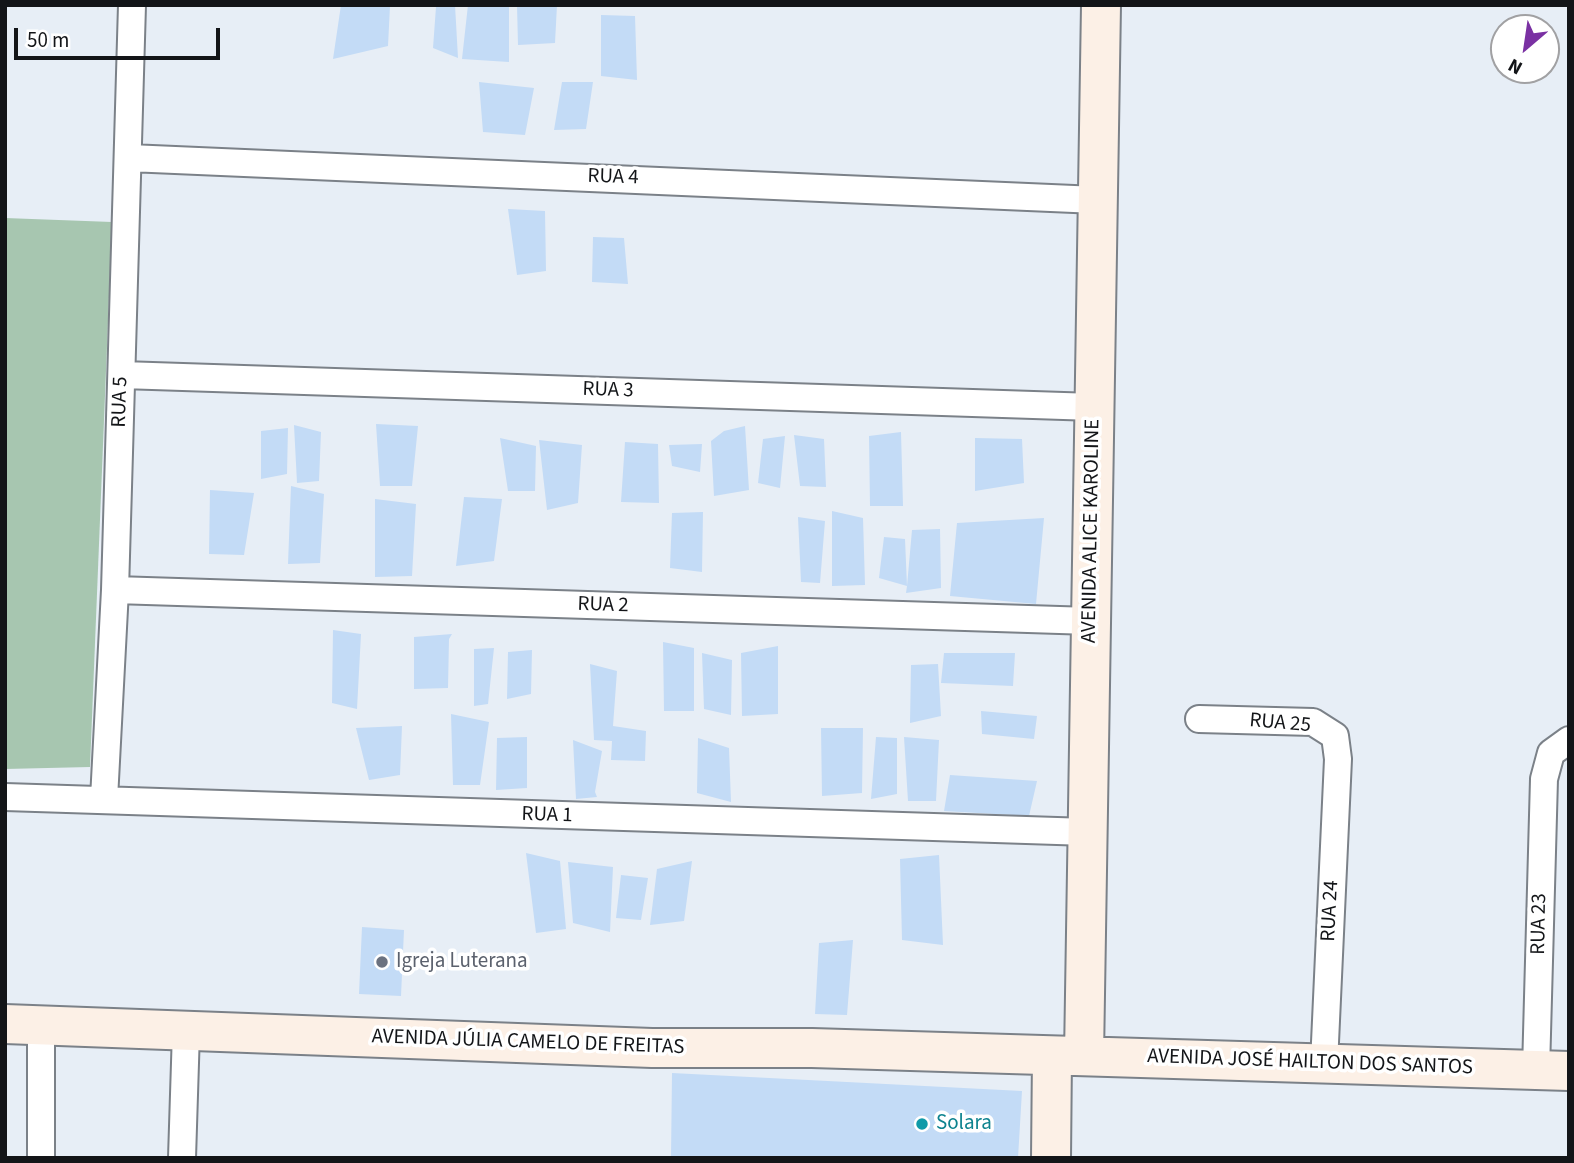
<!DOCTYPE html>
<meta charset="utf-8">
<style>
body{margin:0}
#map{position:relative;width:1574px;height:1163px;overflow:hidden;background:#e7eef6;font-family:"Source Sans 3",sans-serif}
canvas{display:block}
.frame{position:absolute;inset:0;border:7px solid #131518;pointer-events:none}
.north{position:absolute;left:1490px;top:14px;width:70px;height:70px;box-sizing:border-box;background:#fff;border:2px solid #a1a1a3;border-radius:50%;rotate:209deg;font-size:19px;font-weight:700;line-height:28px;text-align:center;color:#131518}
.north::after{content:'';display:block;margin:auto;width:24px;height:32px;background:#7a31a3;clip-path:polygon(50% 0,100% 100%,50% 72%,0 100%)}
.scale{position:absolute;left:14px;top:28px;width:206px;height:32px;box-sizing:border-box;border:4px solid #131518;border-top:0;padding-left:9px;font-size:21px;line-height:24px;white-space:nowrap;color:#131518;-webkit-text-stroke:5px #fff;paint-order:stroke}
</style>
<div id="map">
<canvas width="1574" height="1163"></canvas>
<div class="frame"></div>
<div class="north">N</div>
<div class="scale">50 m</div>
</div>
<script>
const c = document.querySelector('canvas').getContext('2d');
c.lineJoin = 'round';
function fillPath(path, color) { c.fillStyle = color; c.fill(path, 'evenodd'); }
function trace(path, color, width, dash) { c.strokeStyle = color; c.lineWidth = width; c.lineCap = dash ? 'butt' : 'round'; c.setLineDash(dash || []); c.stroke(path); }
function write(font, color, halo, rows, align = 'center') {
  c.font = font + ' "Source Sans 3",sans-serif'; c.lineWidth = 7; c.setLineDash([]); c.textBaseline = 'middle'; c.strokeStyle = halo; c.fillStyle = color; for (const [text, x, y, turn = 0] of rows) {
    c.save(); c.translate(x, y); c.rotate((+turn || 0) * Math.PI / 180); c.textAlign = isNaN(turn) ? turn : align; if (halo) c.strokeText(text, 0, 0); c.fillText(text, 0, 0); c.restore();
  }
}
fillPath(new Path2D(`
 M5 218 112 222 90 767 5 769Z`), '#a7c6b0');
fillPath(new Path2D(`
 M341 5 390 6 388 46 333 59Z
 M455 5 458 58 433 48 436 7Z
 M468 5H509V62L462 59Z
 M517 5H557L555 43 518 45Z
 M601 15 635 16 637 80 601 76Z
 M479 82 534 88 525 135 483 132Z
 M562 82H593L586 129 554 130Z
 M508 209 545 211 546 271 517 275Z
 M593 237 624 238 628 284 592 282Z
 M376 424 418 426 412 486H380Z
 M294 425 321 432 319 481 297 483Z
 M745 426 749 490 714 496 711 441 724 431Z
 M288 428 287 474 261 479V431Z
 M901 432 903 506H870L869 436Z
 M794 435 824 439 826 487 800 486Z
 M785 436 780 488 758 483 763 439Z
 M500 438 536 446 535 491H508Z
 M975 438 1022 439 1024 483 975 491Z
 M539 440 582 445 578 503 547 510Z
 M625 442 658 444 659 503 621 502Z
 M702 444 700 472 672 466 669 445Z
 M291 486 324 494 320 563 288 564Z
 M210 490 254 493 244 555 209 554Z
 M464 497 502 499 494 561 456 566Z
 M375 499 416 504 412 576 375 577Z
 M832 511 863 518 865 585 832 586Z
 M703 512 702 572 670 568 672 513Z
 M798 517 825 521 820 583 801 582Z
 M1044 518 1036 604 950 596 957 523Z
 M940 529 941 588 906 593 907 586 879 578 884 537 905 539 907 586 912 530Z
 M333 630 361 634 357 709 332 703Z
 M452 634 449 639 448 688 414 689V637Z
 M663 642 694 648V711H664Z
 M778 646V714L742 716 741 653Z
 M494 648 488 704 474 706V649Z
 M532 650 531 694 507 699 508 652Z
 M702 653 732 660 731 715 704 709Z
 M944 653H1015L1013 686 941 683Z
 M590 664 617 671 613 726 646 731 645 761 611 760 612 741 594 740Z
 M938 664 941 716 910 723 911 665Z
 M981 711 1037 716 1034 739 982 734Z
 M451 714 489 722 480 785H453Z
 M402 726 400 775 369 780 356 728Z
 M821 728H863L862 793 822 796Z
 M527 737V788L496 790 497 738Z
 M876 737 897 738V794L871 799Z
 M904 737 939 740 936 801H908Z
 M698 738 729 748 731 802 697 793Z
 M573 740 602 751 595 792 597 797 576 799Z
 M950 775 1037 781 1029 816 944 811Z
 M526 853 560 861 566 929 536 933Z
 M939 855 943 945 902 940 900 859Z
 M692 861 684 921 650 925 657 869Z
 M568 862 613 867 610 932 573 923Z
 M621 875 648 878 641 920 616 918Z
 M362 927 404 930 401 996 359 994Z
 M853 940 847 1015 815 1014 819 943Z
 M672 1073 1022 1091 1018 1158H671Z`), '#c3dbf6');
const street = new Path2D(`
 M129 158 1097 200
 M122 375 1094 407
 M115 590 1091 621
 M1199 719 1313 722 1335 736 1338 759 1324 1064
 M5 797 1088 832
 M104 799 115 590 132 5
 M41 1025V1158
 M1536 1070 1544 779 1551 753 1569 740
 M182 1158 186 1031`);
const secondary = new Path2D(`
 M5 1024 652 1048H812L1569 1071
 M1084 1056 1101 5
 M1051 1158 1052 1056`);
trace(street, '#7b8188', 30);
trace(secondary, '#7b8188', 42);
trace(street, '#fff', 26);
trace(secondary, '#fcf0e6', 38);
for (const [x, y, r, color] of [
 [382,962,7,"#6b7280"],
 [922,1124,7,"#0f9aa8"]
]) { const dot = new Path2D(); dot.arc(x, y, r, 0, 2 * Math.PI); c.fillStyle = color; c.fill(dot); trace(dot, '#fff', 2.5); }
write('21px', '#131518', '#fff', [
 ["RUA 4",613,178,2],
 ["RUA 3",608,391,2],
 ["RUA 5",121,402,-88],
 ["AVENIDA ALICE KAROLINE",1092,531,-89],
 ["RUA 2",603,606,2],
 ["RUA 25",1280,724,5],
 ["RUA 1",547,816,2],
 ["RUA 24",1331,911,-87],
 ["RUA 23",1540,924,-89],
 ["AVENIDA JÚLIA CAMELO DE FREITAS",528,1043,2],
 ["AVENIDA JOSÉ HAILTON DOS SANTOS",1310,1063,2]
]);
write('21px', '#5b616d', '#fff', [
 ["Igreja Luterana",396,962]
], 'left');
write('21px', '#0d838f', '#fff', [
 ["Solara",936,1124]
], 'left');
</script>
